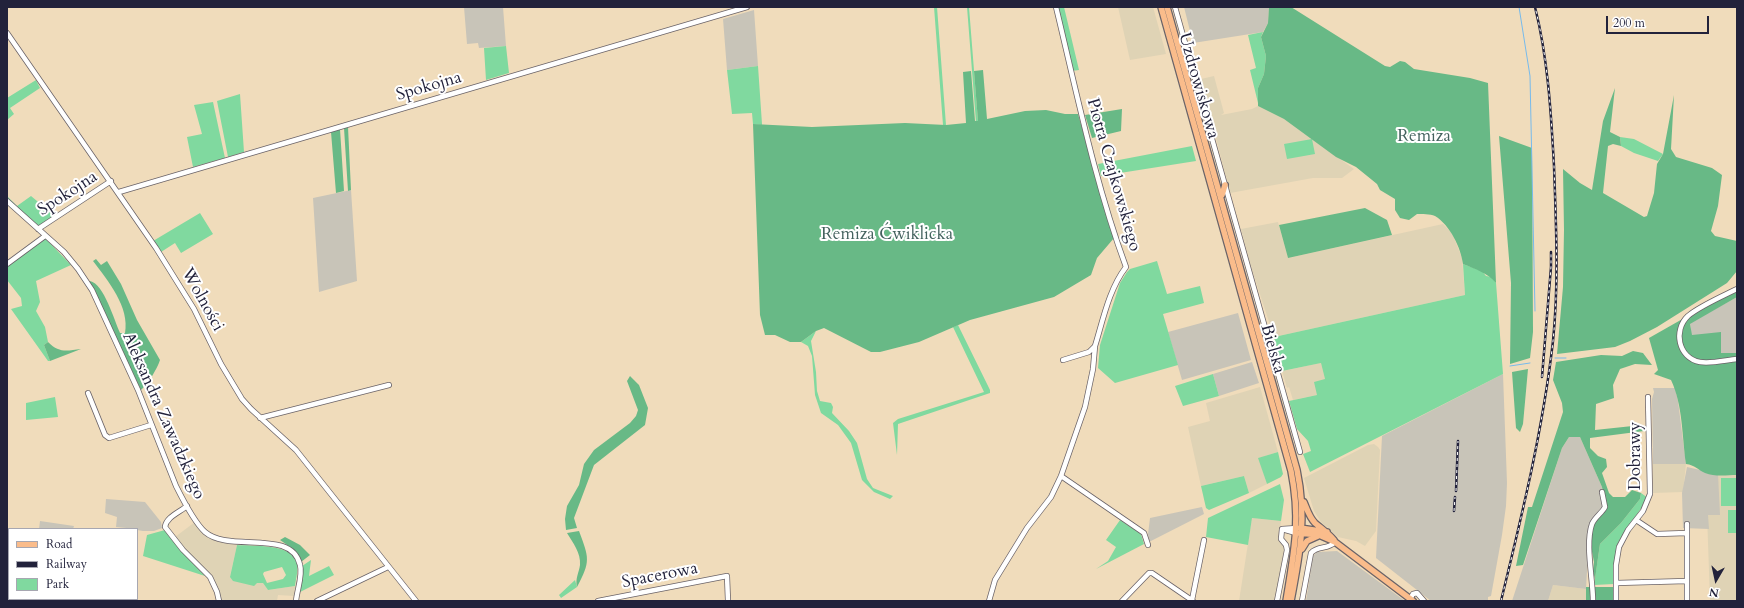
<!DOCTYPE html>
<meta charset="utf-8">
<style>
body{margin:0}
#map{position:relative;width:1744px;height:608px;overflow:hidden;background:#f0dcbb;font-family:Cardo,serif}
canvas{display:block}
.frame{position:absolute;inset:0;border:8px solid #22223b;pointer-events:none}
.legend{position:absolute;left:8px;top:528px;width:130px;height:72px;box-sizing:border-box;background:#fff;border:1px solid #a7a7b1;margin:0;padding:5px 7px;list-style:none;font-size:12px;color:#22223b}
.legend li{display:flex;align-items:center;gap:8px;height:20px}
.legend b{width:20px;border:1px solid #a7a7b1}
.north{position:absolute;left:1696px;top:560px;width:40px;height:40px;-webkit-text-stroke:3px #fff;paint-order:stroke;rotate:189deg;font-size:11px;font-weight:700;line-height:16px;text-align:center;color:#22223b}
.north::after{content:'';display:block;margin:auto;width:14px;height:18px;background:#22223b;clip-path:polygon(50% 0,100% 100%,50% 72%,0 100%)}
.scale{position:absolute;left:1606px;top:16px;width:103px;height:18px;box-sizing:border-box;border:2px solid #22223b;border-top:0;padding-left:5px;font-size:12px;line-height:14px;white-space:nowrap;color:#22223b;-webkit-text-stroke:3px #fff;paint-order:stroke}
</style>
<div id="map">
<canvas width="1744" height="608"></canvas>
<div class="frame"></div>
<ul class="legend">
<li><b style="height:5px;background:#fabc8b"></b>Road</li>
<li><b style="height:5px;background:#22223b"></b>Railway</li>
<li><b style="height:11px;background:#80d99f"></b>Park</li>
</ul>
<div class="north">N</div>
<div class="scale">200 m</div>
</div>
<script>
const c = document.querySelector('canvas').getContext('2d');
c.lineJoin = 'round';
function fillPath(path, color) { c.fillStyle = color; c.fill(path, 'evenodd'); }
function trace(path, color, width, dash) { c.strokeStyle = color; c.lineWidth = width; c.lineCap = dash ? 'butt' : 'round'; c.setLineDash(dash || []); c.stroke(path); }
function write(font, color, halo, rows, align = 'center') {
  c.font = font + ' Cardo,serif'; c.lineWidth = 4; c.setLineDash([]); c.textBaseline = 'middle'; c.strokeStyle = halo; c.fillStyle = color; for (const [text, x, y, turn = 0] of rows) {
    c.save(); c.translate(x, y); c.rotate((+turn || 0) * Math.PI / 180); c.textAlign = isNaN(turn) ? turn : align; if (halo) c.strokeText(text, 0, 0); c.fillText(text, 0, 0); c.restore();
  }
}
fillPath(new Path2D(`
 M1118 7H1153L1166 54 1130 60Z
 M1214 76 1224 113 1221 115 1252 109 1258 106 1284 119 1354 169 1342 178H1313L1230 193 1201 79Z
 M1278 222 1288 258 1443 224 1452 233 1462 258 1465 295 1274 337 1251 267 1241 229Z
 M1321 363 1325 379 1317 395 1293 400 1289 387 1287 388 1282 371Z
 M1260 387 1278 452 1259 458 1267 484 1249 493 1244 476 1201 486 1188 427 1210 421 1206 403Z
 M1374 444 1378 447 1380 450 1376 531 1365 546 1356 541 1338 537 1321 522 1314 511 1304 478 1368 445Z
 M1653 464H1686L1683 492 1653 493Z
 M1718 475H1737V600H1710L1707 514Z
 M1252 518 1281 521 1279 537 1284 546V550L1275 601H1239Z
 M195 522 203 533 211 538 224 543 237 545 230 576 263 583 268 590 295 586 294 596 278 595 277 601H221L212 575 185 550 175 537Z
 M1553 585 1586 589V601H1548Z`), '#dfd3b5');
fillPath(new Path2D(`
 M464 7H503L506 46 479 48 478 43 467 44Z
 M1184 7H1269L1268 23 1263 32 1193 43Z
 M754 10 758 66 727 70 723 19Z
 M351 190 357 281 319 292 313 198Z
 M1737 297V353H1721L1691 335 1690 323Z
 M1238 313 1251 360 1182 380 1168 332Z
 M1252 362 1259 383 1219 396 1213 374Z
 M1503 374 1507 483 1506 506 1502 535 1491 596 1488 597V601H1431L1376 558 1382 436Z
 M1653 388H1675L1678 401 1686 464H1653L1652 399 1654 392Z
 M1569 437H1580L1602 487 1605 502 1589 536 1586 589 1553 585 1548 601H1512L1562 448Z
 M1687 467 1718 474 1720 515H1708L1709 529 1683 528 1682 493Z
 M106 499 145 502 161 522 162 528 154 531H143L137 530V529L116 527 117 517 105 513Z
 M1202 507 1204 514 1149 542 1148 534 1150 518Z
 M40 521 74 526 73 529H39Z
 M1337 551 1405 601H1306L1313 556 1317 552Z`), '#c8c4b8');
fillPath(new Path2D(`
 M934 7H937L946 125H943Z
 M967 7H969L978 121 976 122Z
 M1057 7H1064L1079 70 1072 71Z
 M1263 32 1261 37 1266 56 1264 74 1258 88V103L1250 70 1256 68 1248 35Z
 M506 46 509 73 486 80 484 48Z
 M758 66 762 124V125L753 124 752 113 732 114 727 70Z
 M36 80 40 88 10 108 14 114 7 120V98Z
 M240 94 244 152 228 157 217 101Z
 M213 102 225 158 193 167 187 137 202 134 194 105Z
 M1620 137 1634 139 1663 154 1658 161 1634 153 1621 146Z
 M1312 139 1315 154 1287 159 1284 144Z
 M1192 146 1196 161 1101 176 1098 164Z
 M31 196 55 216 39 226 7 199 8 197 17 206Z
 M200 213 213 234 181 253 175 243 161 252 153 241Z
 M45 238 71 265 36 281 40 302 36 311 45 327 48 342 44 345 50 361H48L11 309 22 306 21 298 7 280V267Z
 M1157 261 1167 294 1200 286 1204 303 1163 314 1178 365 1115 383 1098 368 1100 345 1120 283 1127 272 1130 269Z
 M1463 264 1482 271 1486 276 1492 277 1496 283 1503 374 1310 472 1303 454 1311 451 1308 441 1297 429 1289 401 1317 395 1314 382 1325 379 1321 363 1282 371 1274 337 1465 295Z
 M958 325 990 390V393L898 424 897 455 893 423 898 419 984 392 953 327Z
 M816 331 811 341 816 372 817 391 820 401 831 403 833 407 832 413 849 431 857 443 867 479 873 488 893 496 890 499 874 492 862 480 851 443 838 425 821 413 815 395 812 356 808 346 801 342Z
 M1213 374 1219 396 1183 406 1175 386Z
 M55 397 58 417 26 420V403Z
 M1278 452 1283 474 1281 477 1267 484 1258 458Z
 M1244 476 1249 493 1209 510 1206 508 1201 486Z
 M1721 478H1737V506H1721Z
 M1280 484 1284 500 1281 521 1252 518 1248 545 1206 537 1208 518Z
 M1641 493 1648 498 1619 541 1615 561 1614 584 1594 585 1600 544 1621 523 1640 499Z
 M1728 510H1737V533H1728Z
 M1120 520 1141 534 1144 544 1096 569 1108 561 1116 547 1106 540Z
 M165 530 181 551 205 576 143 556 147 535Z
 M237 545C252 546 286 544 295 558 300 565 296 578 295 586L268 590 263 583H257L254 586 233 581 230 577ZM282 567 286 575 283 579 267 583 263 574 264 572Z
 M311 560 309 576 329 566 334 575 300 592 302 566Z
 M575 580 577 587 561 598 559 595Z`), '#80d99f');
fillPath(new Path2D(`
 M1269 7H1291L1385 66 1390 67 1400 61 1405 62 1414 69 1470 78 1488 83 1496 283C1488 273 1475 269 1463 264 1461 248 1450 225 1435 216 1430 214 1422 214 1417 214L1409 220 1400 218 1395 210V199L1380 190 1377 184 1356 167 1336 157 1284 119 1258 106V88L1264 74 1266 56 1261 37 1268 23Z
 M983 70 987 119 1025 111 1046 110 1065 114H1078L1114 238 1097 258 1091 275 1054 297 970 320 919 342 880 352H871L824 328 816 331 801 342H790L775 335H765L760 315 753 124 812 127 905 123 946 125 966 123 963 72 971 71 975 121H978L974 71Z
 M1615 88 1610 132 1620 137 1621 146 1613 144 1608 146 1603 193 1644 217 1647 216 1654 193 1657 164 1663 154 1674 95 1671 149 1676 157 1712 168 1722 175 1718 206 1711 231 1715 236 1737 241V271L1727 283 1657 327 1630 341 1615 347 1557 354 1563 287 1564 230 1563 169 1580 183 1592 190 1603 121Z
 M1122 109 1121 131 1092 138 1085 115Z
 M348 127 351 190 348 191 344 128Z
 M340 129 344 191 336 193 331 132Z
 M1499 136 1532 148 1533 332 1530 358 1510 364 1511 283Z
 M1365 208 1387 220 1392 235 1288 258 1279 225Z
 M96 259 101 265 107 261 121 284 137 320 160 360C157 369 148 384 141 390L90 283V281C104 284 114 320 120 333H125C130 307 108 281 93 261Z
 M1737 288V297L1690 324 1692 335 1721 332V353H1737V475C1727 475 1715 477 1705 473 1698 470 1695 465 1686 464 1682 437 1683 405 1671 380L1654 374 1658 370 1649 338Z
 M48 342C59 353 66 351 81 349L50 361 44 345Z
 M1633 351 1643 353 1652 365 1635 364 1620 369 1613 385 1614 398 1596 404 1595 430 1642 425 1644 431 1590 438V448L1598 456 1606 459 1607 467 1602 473 1609 493 1613 497H1625L1632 490 1641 493 1640 499 1621 523 1600 544 1595 579 1593 571 1594 562 1589 536 1594 524 1605 502 1602 487 1580 437H1569L1562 448 1523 565 1516 566 1528 507H1532L1563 412 1562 403 1553 380 1556 362 1601 355 1622 356Z
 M1528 369 1523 424 1520 432 1516 428 1512 372Z
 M630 376 639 385 648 408 645 425 594 465 574 518 577 528 566 530 565 519 567 506 579 485 584 464 594 450 630 423 636 416 638 410 627 381Z
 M579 531C589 558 591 561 577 587 575 578 579 573 580 565 581 553 573 543 567 533Z
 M285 537 300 545 310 555 301 562C297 551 289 546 280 540Z
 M1586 587H1614L1615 601H1586Z`), '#68b986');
trace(new Path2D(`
 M1519 7 1530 76 1535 311
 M1555 358H1566
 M1510 366 1530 363`), '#76baec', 1);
const minor = new Path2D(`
 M1056 7C1077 94 1095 183 1126 267 1109 289 1103 320 1095 346L1089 352 1063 360
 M1175 7 1300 452
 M7 33 156 248 194 309 221 364 242 399 251 409 296 450 416 601
 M119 192 747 7
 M7 201 64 252 78 269 92 290 138 390 176 486C182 498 195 523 205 532 229 553 292 528 300 565 303 575 297 590 296 601
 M38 229 111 181
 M7 264 45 236
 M1737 289C1723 296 1700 306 1688 316 1673 330 1678 358 1700 362 1711 364 1726 360 1737 359
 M88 393 105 435 109 438 151 425
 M260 418 389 385
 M1061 476 1144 533 1148 545
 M187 506C180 512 166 517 165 527L183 550 210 577 217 592 219 601
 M1636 520 1657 534 1687 533
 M1687 524V601
 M1282 529 1296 533
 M1282 529 1297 528
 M1616 583 1687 581
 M1410 599 1413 594 1417 593 1424 601
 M1192 600 1204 540
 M317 601 388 567
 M598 601 727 576 728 601
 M989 601 995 580 1027 528 1051 497 1061 476 1085 407 1093 369 1095 346
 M1122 601 1149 573H1152L1193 601
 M1277 601 1287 550 1286 545 1281 539 1282 529
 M1302 601 1311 553C1318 545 1328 550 1335 542
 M1593 601C1593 579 1585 544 1592 524 1595 517 1602 513 1605 507L1602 492
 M1616 601V565L1619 547 1628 530 1643 511 1650 494 1648 397`);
const major = new Path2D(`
 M1161 7 1291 471C1301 521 1294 552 1286 601
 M1167 7 1297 470C1307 518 1300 554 1291 601
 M1222 195 1225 185
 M1304 502C1307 509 1309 517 1315 523 1322 529 1328 533 1334 540
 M1300 528 1327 532
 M1299 533 1319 535 1335 542 1413 601
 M1302 549 1307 541 1318 536`);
trace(minor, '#6a6368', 6);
trace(major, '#6a6368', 8);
trace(minor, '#fff', 4.5);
trace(major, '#fabc8b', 5.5);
const rail = new Path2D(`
 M1542 377 1551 267V252
 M1456 491 1458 441
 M1454 511 1455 497
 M1501 601C1522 515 1543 429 1553 341 1559 282 1556 224 1554 166 1551 112 1548 59 1535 7`);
trace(rail, '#22223b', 2.5);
trace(rail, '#fff', 1, [3]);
write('17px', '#22223b', '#fff', [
 ["Uzdrowiskowa",1198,86,74],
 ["Spokojna",429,87,-16],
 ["Piotra Czajkowskiego",1113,175,74],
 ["Spokojna",68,194,-33],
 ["Wolności",202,300,61],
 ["Bielska",1272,349,74],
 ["Aleksandra Zawadzkiego",163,416,66],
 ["Dobrawy",1636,456,-90],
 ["Spacerowa",660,576,-11]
]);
write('17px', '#43625e', '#fff', [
 ["Remiza",1424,137],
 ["Remiza Ćwiklicka",887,235]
]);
</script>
